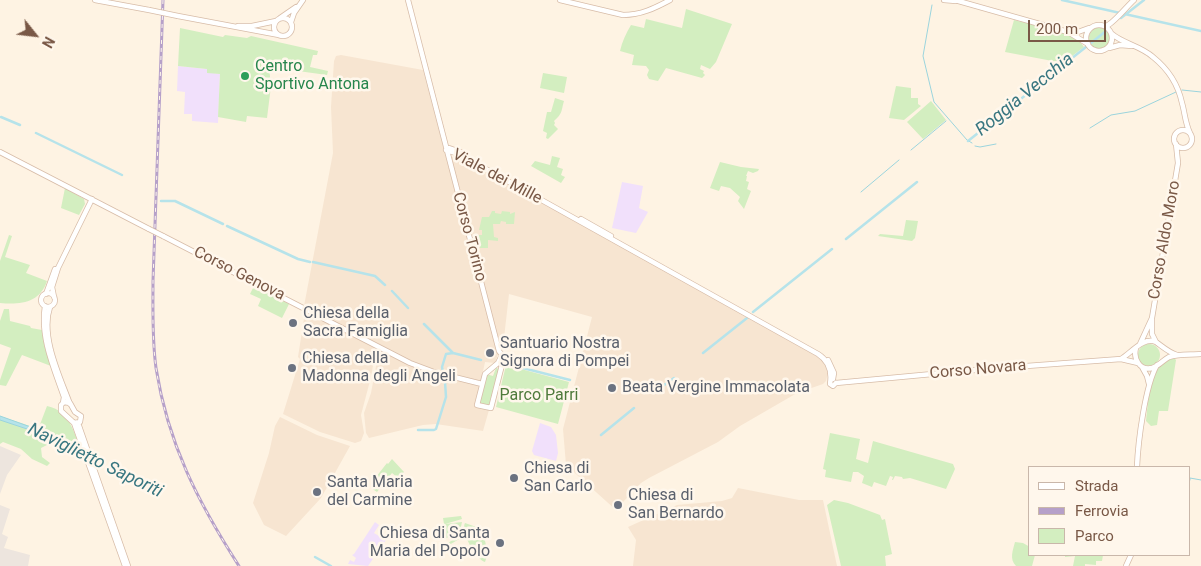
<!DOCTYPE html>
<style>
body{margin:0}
#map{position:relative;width:1201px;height:566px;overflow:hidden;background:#fef3e3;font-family:Roboto,sans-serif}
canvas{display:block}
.legend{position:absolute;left:1028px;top:466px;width:162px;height:90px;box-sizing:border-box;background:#fff7ec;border:1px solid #c9b7aa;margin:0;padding:6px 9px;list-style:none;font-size:15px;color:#795846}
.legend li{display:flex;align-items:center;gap:10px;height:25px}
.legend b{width:25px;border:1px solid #c9b7aa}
.north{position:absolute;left:10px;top:10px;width:50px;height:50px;-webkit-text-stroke:4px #fff7ec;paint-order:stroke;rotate:119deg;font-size:14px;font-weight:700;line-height:20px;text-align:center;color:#795846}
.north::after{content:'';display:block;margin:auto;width:18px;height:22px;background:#795846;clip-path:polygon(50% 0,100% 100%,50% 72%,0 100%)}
.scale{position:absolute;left:1028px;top:20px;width:78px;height:22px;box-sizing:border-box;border:2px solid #795846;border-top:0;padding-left:6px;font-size:15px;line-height:18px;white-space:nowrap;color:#795846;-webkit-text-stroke:4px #fff7ec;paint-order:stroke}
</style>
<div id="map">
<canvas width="1201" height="566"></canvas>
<ul class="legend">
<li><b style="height:6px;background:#fff"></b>Strada</li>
<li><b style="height:6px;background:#b6a0c9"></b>Ferrovia</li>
<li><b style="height:14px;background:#d3eec0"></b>Parco</li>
</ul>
<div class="north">N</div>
<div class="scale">200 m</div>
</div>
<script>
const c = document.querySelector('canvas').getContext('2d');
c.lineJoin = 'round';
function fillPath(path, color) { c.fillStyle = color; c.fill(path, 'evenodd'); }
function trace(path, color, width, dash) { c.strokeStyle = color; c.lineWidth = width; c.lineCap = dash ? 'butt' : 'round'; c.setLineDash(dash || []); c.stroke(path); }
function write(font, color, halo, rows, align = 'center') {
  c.font = font + ' Roboto,sans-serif'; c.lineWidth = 5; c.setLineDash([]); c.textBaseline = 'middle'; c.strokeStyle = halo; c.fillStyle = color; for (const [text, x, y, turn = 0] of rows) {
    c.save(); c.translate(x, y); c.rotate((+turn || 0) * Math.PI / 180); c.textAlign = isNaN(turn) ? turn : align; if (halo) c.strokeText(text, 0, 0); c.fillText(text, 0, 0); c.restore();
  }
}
fillPath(new Path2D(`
 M341 55 423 70 498 354 495 363 485 362 481 381 440 372 413 362 304 306 333 153 331 107 334 61 336 56Z
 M454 156H456L529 195 822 358 828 373 826 381 823 384 797 393 740 426 718 442 649 478 641 483 623 502 617 511 566 465 563 429 592 317 509 294 503 347H500L451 158Z
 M305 312 376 348 371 377 361 415 364 433 361 441 355 443 320 432 283 414 300 359 298 357Z
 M379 350 428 372 480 386 475 406 489 410 483 431 436 424 423 425 369 438 366 433 364 413 371 393Z
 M280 417 317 435 350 446 321 498 286 536 264 525 253 503 269 453 275 426Z
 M738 488 799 500H823L837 566H633L636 540 628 527 677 505 722 501 732 498Z`), '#f7e5d1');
fillPath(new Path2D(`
 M0 446 21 455 7 475 0 494Z
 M0 505 10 509 2 534 8 537 4 548 30 555 28 566H0Z`), '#ede5de');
fillPath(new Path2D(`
 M178 66 207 69V72L220 74 218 123 192 121V114H184L185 92 177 91Z
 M622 182 643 186 639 208 648 212 636 233 612 228Z
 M540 423 551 427 556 435 558 453 556 461 534 455 532 451Z
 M375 522 379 525 374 533 386 540 368 566 348 564 350 560 354 562 356 558 352 555 354 554Z`), '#f1e0fb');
fillPath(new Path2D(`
 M686 9 732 24 716 62 710 69 701 65 700 69 704 71 703 73 705 75 702 78 666 68 658 81 649 79 647 75 649 70 646 66 632 65 634 55 620 51C622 42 626 33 631 25L644 28 646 19 682 28Z
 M1014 20C1033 25 1074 30 1084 47L1063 63 1005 52Z
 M1089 38a11 11 0 1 1 22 0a11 11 0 1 1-22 0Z
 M180 28 223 37 225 35 247 38 251 36 318 51 317 55H313L310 67 328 71 327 75 269 67 271 86 267 118 247 116 246 122 218 117 220 74 207 73V69L178 66Z
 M543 73 567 77 564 93 540 88Z
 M896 86 911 88V98H918V104L921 106 904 120 889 118Z
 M555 98 564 101C561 111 563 113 554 121L555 123 554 125 558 129 548 139 546 138 547 133 543 131 547 112H551Z
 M931 101 946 120 923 139 907 122Z
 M552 156 560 158 557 167 563 169 561 175 565 177 561 183 531 166 535 161 550 165Z
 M720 162 741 167 759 169 758 171 753 173 748 171 746 176H747L746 181 749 182 747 189 751 191 744 209 738 201 740 197 730 188 721 186 719 191 710 188Z
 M65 188 84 199 85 204 79 215 61 208Z
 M492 211H495V213L501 214 502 211 510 212V214L515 212 514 224H506V222L501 221 500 224H493L494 237 498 238V241L488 240V248H480V240H477L476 235H482V230H479L482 217H489Z
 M906 220 918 221 915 238 912 241 878 236 880 234 903 236Z
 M9 235 12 236 5 257 30 265 26 273 47 281C40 303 20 305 0 303V261Z
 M254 286 289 304 282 318 258 306 261 299 250 294Z
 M4 309H9L10 321 30 326 31 328 42 330 45 348 51 366 22 355 6 386 0 385V380L11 348 0 344V321Z
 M1138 355a11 11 0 1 1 22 0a11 11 0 1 1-22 0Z
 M1174 358 1176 360 1168 411H1159L1157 425 1151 426 1146 421C1149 399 1148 364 1174 358Z
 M506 365 569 382 558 424 496 407Z
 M496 368 500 369 490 406 478 404 486 374 493 376Z
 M47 406C72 411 75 437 83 457L56 442 52 443 51 446 47 445 41 448 42 457 50 463 47 466 32 459 21 449 3 442 0 444V416L36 428 39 427Z
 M830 433 860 439 856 459 868 463 873 441 953 464 955 469 946 489 910 478 903 479 902 477 895 476 893 480H892L893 477 890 476 886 486 874 482 872 487 862 483 864 476 858 472H853L851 482 825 477 826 470 823 469Z
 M392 459 404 472 398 478 392 473 377 492 371 488 377 479 376 477 387 463 388 464Z
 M834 500 848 503 880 515 882 520 885 519 892 554 885 556 886 566H841L827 505Z
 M461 516 462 519 445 524 462 522 460 531 461 538 449 545 448 543 459 536 457 532 445 539 442 531 445 530 443 518Z
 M465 523 482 529 488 553 485 562C476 560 460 531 465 523Z
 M1015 542 1023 543 1030 547V555H1035L1032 566H1016C1009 559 1013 550 1015 542Z
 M1065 555H1103L1102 561H1096V565L1085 564V566H1073L1075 556 1065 557Z`), '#d3eec0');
const water = new Path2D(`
 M0 416 39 430 83 458 85 462 36 432 0 420Z`);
fillPath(water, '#b6e3ea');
trace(water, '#9bd4dd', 1);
trace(new Path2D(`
 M932 5 923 56 934 102 967 140 972 143
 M1182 90 1201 92
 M1090 128 1111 115 1135 111 1176 92
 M975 146 980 147 996 144
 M911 150 946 121
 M861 192 899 160
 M1190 480V478L1201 480`), '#9bd4dd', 1);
trace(new Path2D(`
 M1062 0 1201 31
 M1121 18 1144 0
 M1 117 20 125
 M36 133 122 175
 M968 141 1106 31
 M161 201H175L223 224
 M227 226 298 259 310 262
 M846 239 917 182
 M313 262 375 276 385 285
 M392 291 408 308
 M753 312 832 249
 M424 324 453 353
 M703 353 747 318
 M507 364 570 380
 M443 372 442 367 446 354 453 353 481 360
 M660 388 674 378
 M418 430H434L436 429 446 397 445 382
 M601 435 634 408
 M315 557 331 566`), '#b6e3ea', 2.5);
const secondary = new Path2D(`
 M95 0 149 10
 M408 0 499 351 502 355 503 361 491 408 477 405 485 374 498 363 502 355
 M560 0 623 15C641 15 655 8 670 0
 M944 0 956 1
 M955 0 1068 32 1088 44
 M178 16 279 35
 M274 27a9 9 0 1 1 18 0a9 9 0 1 1-18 0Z
 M280 18 296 7
 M291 22 294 13 303 0
 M1086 38a13 13 0 1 1 26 0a13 13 0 1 1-26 0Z
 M238 26H252L276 21
 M1106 26C1113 24 1127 6 1134 0
 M1069 32H1078L1089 28
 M1112 34C1122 43 1141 46 1153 57 1168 69 1178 84 1182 103 1185 113 1185 123 1190 133
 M1109 48 1120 45 1132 46
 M1174 139a9 9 0 1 1 18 0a9 9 0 1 1-18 0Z
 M446 150 459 154 818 354C829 361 832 372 830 384L833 386 836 383
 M446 150 449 148 463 153
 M0 152 149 229
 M581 219 611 236
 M163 236 410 363 434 372 482 384
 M41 300a7 7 0 1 1 14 0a7 7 0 1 1-14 0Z
 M46 294 55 269
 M54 297 52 287 58 268 92 199
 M45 306C40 338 54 368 64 397L63 403
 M50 307C40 336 60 377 70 404
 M1152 319V334L1156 342
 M1140 344 1152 318 1178 163 1176 144
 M1136 348C1133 359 1140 371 1152 368 1159 366 1163 360 1169 357 1179 354 1191 355 1201 354
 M1121 359C1131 353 1144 336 1156 342 1163 347 1168 352 1177 355
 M828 360 834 373 833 379
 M1142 367 1147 376 1149 384
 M836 383 986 369 1121 359 1138 363
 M64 402 70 403 75 412 81 416 80 422 74 423 61 411V405Z
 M74 423 125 566
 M78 423 128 566
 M1137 467C1138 442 1145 386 1157 365
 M1126 566 1131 555`);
trace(secondary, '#d7bca8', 6);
trace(secondary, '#fff', 4.5);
const rail = new Path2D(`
 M163 0 153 281C153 309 152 339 156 368 168 444 198 502 239 566`);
trace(rail, '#b6a0c9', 3);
trace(rail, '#fff7ec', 1, [4]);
const secondaryBridge = new Path2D(`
 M149 10 178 16
 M149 229 163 236`);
trace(secondaryBridge, '#d7bca8', 6, []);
trace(secondaryBridge, '#fff', 4.5);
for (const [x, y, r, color] of [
 [245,76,5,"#2e9e5b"],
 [293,323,5,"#6b7280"],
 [490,353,5,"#6b7280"],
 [292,368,5,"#6b7280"],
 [612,388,5,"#6b7280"],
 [514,478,5,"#6b7280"],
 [317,492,5,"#6b7280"],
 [618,505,5,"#6b7280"],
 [500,543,5,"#6b7280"]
]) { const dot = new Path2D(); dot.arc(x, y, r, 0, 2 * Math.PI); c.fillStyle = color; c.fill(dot); trace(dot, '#fff7ec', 2); }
write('16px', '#27864d', '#fff7ec', [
 ["Centro",255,67],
 ["Sportivo Antona",255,85]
], 'left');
write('16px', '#795846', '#fff7ec', [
 ["Viale dei Mille",497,177,28],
 ["Corso Torino",469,237,75],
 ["Corso Aldo Moro",1165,240,-80],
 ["Corso Genova",239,274,27],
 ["Corso Novara",978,370,-5]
]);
write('16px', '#5b616d', '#fff7ec', [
 ["Chiesa della",303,314],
 ["Sacra Famiglia",303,332],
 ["Santuario Nostra",500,344],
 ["Signora di Pompei",500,362],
 ["Chiesa della",302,359],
 ["Madonna degli Angeli",302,377],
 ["Beata Vergine Immacolata",622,388],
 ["Chiesa di",524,469],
 ["San Carlo",524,487],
 ["Santa Maria",327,483],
 ["del Carmine",327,501],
 ["Chiesa di",628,496],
 ["San Bernardo",628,514],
 ["Chiesa di Santa",490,534,"right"],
 ["Maria del Popolo",490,552,"right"]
], 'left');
write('16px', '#4e7a3b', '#fff7ec', [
 ["Parco Parri",539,396]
]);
write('italic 18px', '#387680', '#fff7ec', [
 ["Roggia Vecchia",1025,95,-39],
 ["Naviglietto Saporiti",95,461,26]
]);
</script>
